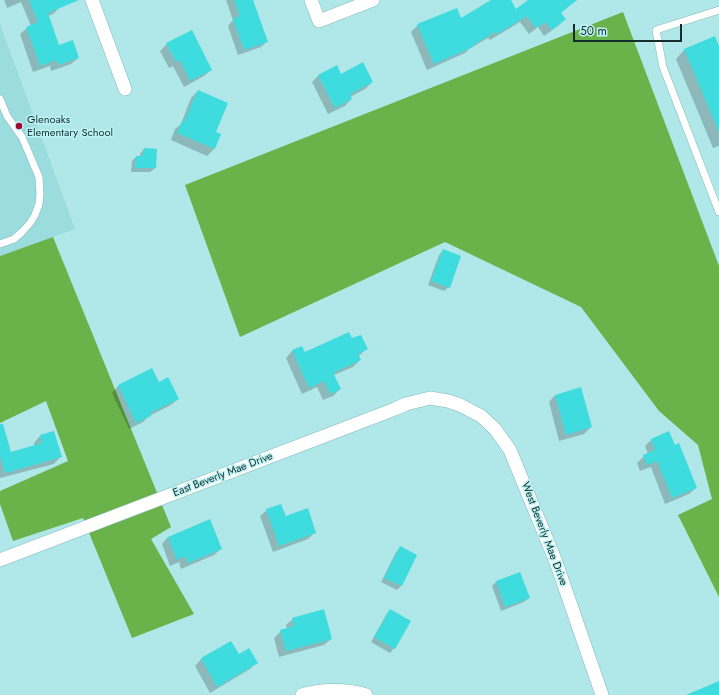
<!DOCTYPE html>
<style>
body{margin:0}
#map{position:relative;width:719px;height:695px;overflow:hidden;background:#b0e7e8;font-family:Jost,sans-serif}
canvas{display:block}
.scale{position:absolute;left:573px;top:24px;width:109px;height:18px;box-sizing:border-box;border:2px solid #172d2d;border-top:0;padding-left:5px;font-size:12px;line-height:14px;white-space:nowrap;color:#172d2d;-webkit-text-stroke:3px #bdf4f5;paint-order:stroke}
</style>
<div id="map">
<canvas width="719" height="695"></canvas>
<div class="scale">50 m</div>
</div>
<script>
const c = document.querySelector('canvas').getContext('2d');
c.lineJoin = 'round';
function fillPath(path, color) { c.fillStyle = color; c.fill(path, 'evenodd'); }
function trace(path, color, width, dash) { c.strokeStyle = color; c.lineWidth = width; c.lineCap = dash ? 'butt' : 'round'; c.setLineDash(dash || []); c.stroke(path); }
function write(font, color, halo, rows, align = 'center') {
  c.font = font + ' Jost,sans-serif'; c.lineWidth = 3; c.setLineDash([]); c.textBaseline = 'middle'; c.strokeStyle = halo; c.fillStyle = color; for (const [text, x, y, turn = 0] of rows) {
    c.save(); c.translate(x, y); c.rotate((+turn || 0) * Math.PI / 180); c.textAlign = isNaN(turn) ? turn : align; if (halo) c.strokeText(text, 0, 0); c.fillText(text, 0, 0); c.restore();
  }
}
fillPath(new Path2D(`
 M0 24 75 229 0 256Z`), '#9bddde');
fillPath(new Path2D(`
 M623 12 719 266V597L678 515 712 499 698 445 659 411 581 307 445 242 240 337 185 185Z
 M53 237 171 527 151 539 194 614 132 638 83 518 13 541 0 504V491L68 461 46 401 0 423V256Z`), '#6ab24a');
fillPath(new Path2D(`
 M4 0H57L60 7 53 14 48 16 58 46 78 58 71 64 51 71 50 66 33 72 20 34 27 28 31 26 21 2 7 8Z
 M226 0H254L252 1 267 41 261 47 238 55 228 26 233 20Z
 M492 0H509L516 11 529 0H571L560 13 565 19 558 26 544 36 538 27 529 34 520 22 490 40 488 38 469 49 465 53 427 70 411 32 418 25 460 19Z
 M167 44 211 70 204 76 184 87 173 66 169 68 160 51Z
 M719 49V146L713 148 676 59 684 50Z
 M340 75 372 82 365 89 350 97 351 99 345 106 328 114 312 82 318 76Z
 M198 91 214 133 220 135 214 149 207 156 171 140 175 129 181 124 191 98Z
 M144 149 155 150V168L150 172H131L132 161 136 157H140V154Z
 M443 250 449 287 444 291 428 285 439 255Z
 M352 340 366 349 358 357 360 360 353 367 334 375 340 389 333 396 323 400 317 387 302 394 286 358 292 351 302 347 304 353Z
 M158 383 178 399 171 405 149 416 143 422 129 429 112 393 118 386Z
 M555 395 591 427 584 434 559 441 549 402Z
 M40 436 60 457 54 464 0 478V446L11 453 35 447 34 443Z
 M651 440 696 488 689 494 665 504 651 467 640 471 637 463 644 456 648 454 645 446Z
 M267 510 285 517 315 532 308 539 273 552 260 516Z
 M168 537 221 549 214 555 181 569 179 562 170 566 162 544Z
 M400 548 416 555 401 586 397 590 381 582 396 552Z
 M520 573 529 598 524 602 501 611 492 586 496 582Z
 M390 610 394 648 390 653 371 642 386 615Z
 M293 619 331 639 324 645 279 657 274 638 281 631 287 629 286 625Z
 M230 642 238 655 257 662 250 669 210 693 195 666 201 659Z`), '#0003');
fillPath(new Path2D(`
 M29 0H79L48 13 59 45 73 40 79 58 58 65 57 60 40 66 26 27 38 22Z
 M234 0H253L268 42 244 50 233 19 240 16Z
 M491 0H511L516 9 528 0H577L561 13 566 19 552 30 545 22 536 28 527 16 497 34 495 32 472 46 473 47 434 64 417 24 457 8 461 18Z
 M192 30 212 70 190 81 180 60 176 62 166 43Z
 M715 36 719 46V132L684 49Z
 M363 62 373 82 350 94 352 99 335 108 318 75 337 65 341 74Z
 M198 90 228 103 216 132 221 134 215 149 177 133 182 121 184 122Z
 M144 148 157 149 156 168H135L136 156H143Z
 M443 249 461 256 450 288 431 281Z
 M349 332 352 338 361 335 368 349 358 354 361 360 333 373 341 389 330 394 324 381 309 388 292 350 302 346 305 352Z
 M152 368 159 382 168 377 179 399 150 413 151 416 136 423 118 385Z
 M581 387 592 427 566 435 555 395Z
 M0 424H3L11 452 42 443 40 435 54 431 62 457 5 473 0 456Z
 M669 431 675 445 679 443 697 488 672 498 657 461 647 465 643 455 655 450 651 439Z
 M281 504 286 516 308 508 316 533 279 546 266 509Z
 M210 519 222 549 188 563 185 556 177 560 168 537Z
 M400 546 417 555 402 586 384 578Z
 M520 572 530 598 505 607 496 581Z
 M324 609 332 639 286 651 280 630 294 626 292 618Z
 M390 609 411 621 395 649 374 637Z
 M231 641 239 654 249 648 258 663 217 687 201 658Z
 M719 681V695H686Z`), '#3fdcdf');
const service = new Path2D(`
 M719 10 656 30 663 67 719 212
 M0 99 7 116 22 137 39 177 40 195 39 204 35 215 30 223 22 232 14 239 0 244`);
const minor = new Path2D(`
 M92 0 125 89
 M311 0 319 21 373 0
 M0 560 395 409 406 404 430 398 448 401 460 405 481 416 495 429 510 450 556 562 602 695
 M302 695C319 689 349 689 366 695`);
trace(service, '#83b8b9', 8);
trace(minor, '#83b8b9', 14);
trace(service, '#fff', 7);
trace(minor, '#fff', 13);
for (const [x, y, r, color] of [
 [19,126,4,"#a3052f"]
]) { const dot = new Path2D(); dot.arc(x, y, r, 0, 2 * Math.PI); c.fillStyle = color; c.fill(dot); trace(dot, '#bdf4f5', 1.5); }
write('11px', '#172d2d', '#bdf4f5', [
 ["Glenoaks",27,120],
 ["Elementary School",27,133]
], 'left');
write('11px', '#172d2d', '#bdf4f5', [
 ["East Beverly Mae Drive",223,475,-21],
 ["West Beverly Mae Drive",544,534,69]
]);
</script>
